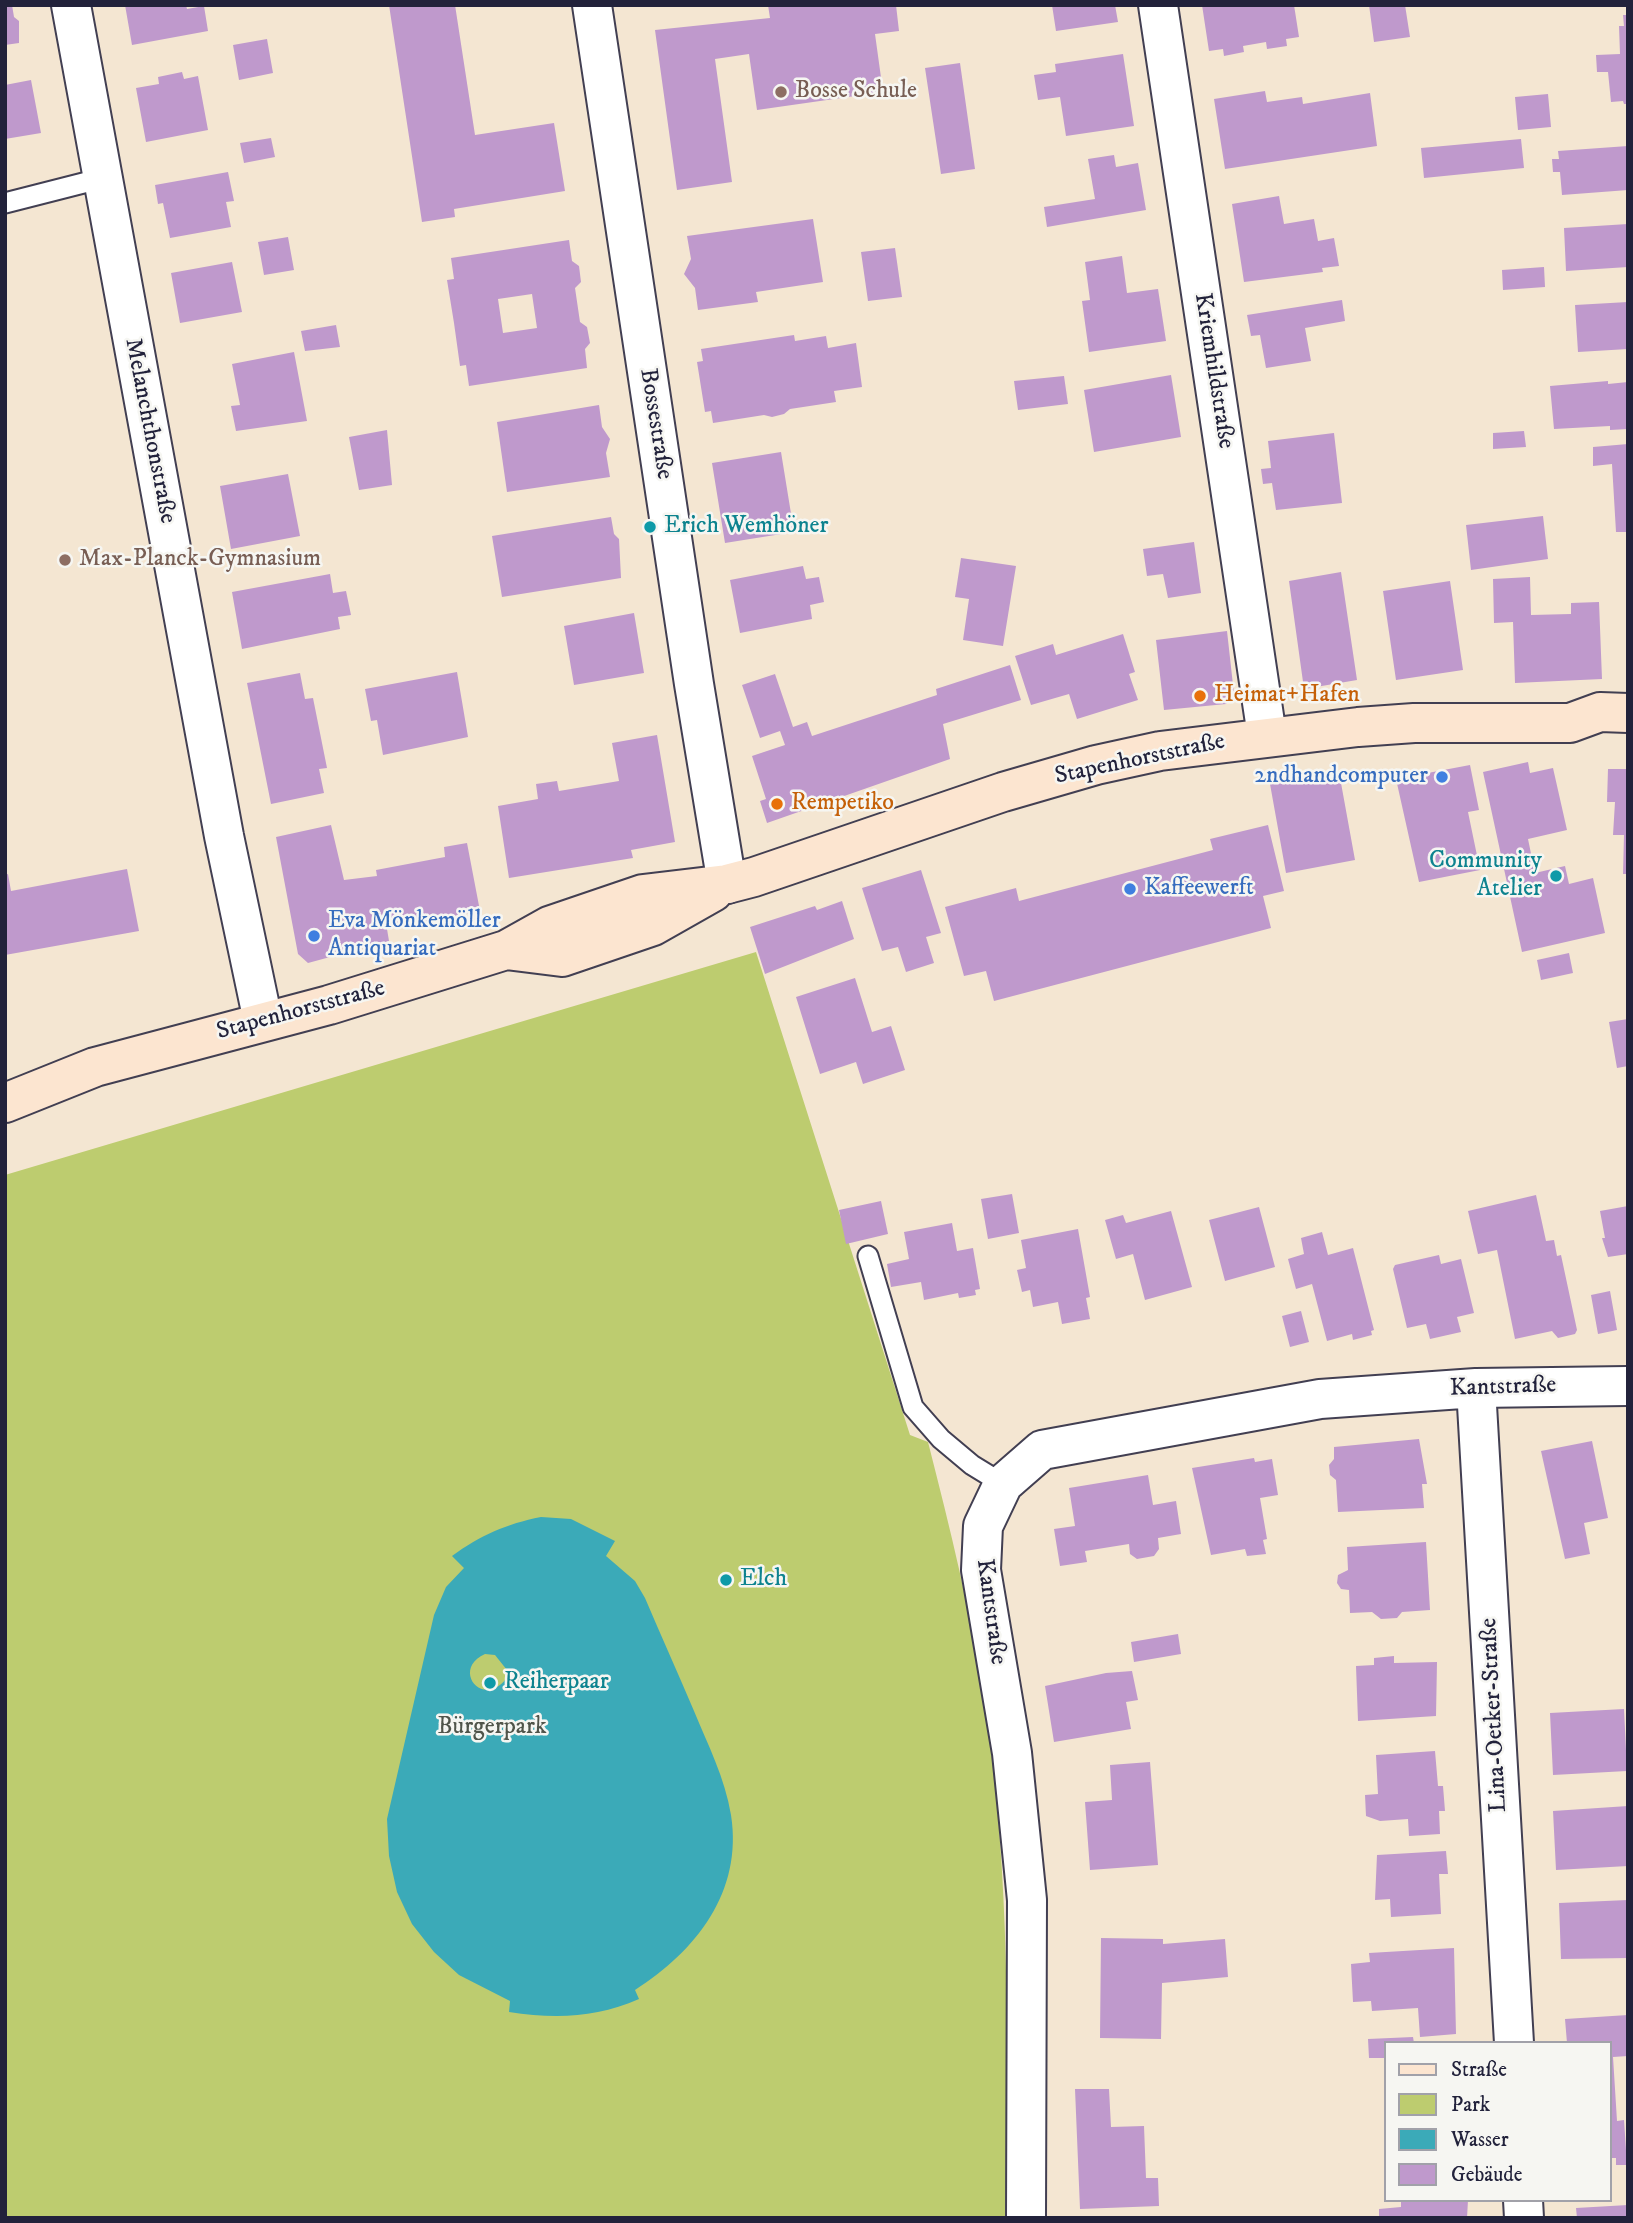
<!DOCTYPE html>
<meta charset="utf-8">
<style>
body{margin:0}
#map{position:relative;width:1633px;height:2223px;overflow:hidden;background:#f4e6d2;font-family:"IM FELL DW Pica",serif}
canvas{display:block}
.frame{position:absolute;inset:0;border:7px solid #22223b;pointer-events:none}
.legend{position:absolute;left:1384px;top:2041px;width:228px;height:161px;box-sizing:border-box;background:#f6f6f2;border:2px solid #a1a1a9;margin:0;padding:9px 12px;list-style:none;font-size:21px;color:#22223b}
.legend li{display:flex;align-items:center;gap:14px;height:35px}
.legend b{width:35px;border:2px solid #a1a1a9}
</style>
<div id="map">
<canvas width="1633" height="2223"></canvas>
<div class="frame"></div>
<ul class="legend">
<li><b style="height:9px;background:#fce5d0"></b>Straße</li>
<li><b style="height:19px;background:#bdcc6f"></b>Park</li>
<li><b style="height:19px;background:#3baab8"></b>Wasser</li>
<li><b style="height:19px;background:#bf99cc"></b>Gebäude</li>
</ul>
</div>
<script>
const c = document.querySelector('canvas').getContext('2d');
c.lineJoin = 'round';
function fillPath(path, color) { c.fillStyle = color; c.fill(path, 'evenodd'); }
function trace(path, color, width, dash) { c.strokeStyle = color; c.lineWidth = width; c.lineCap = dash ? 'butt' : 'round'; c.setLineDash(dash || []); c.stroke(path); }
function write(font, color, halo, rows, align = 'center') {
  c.font = font + ' "IM FELL DW Pica",serif'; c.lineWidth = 5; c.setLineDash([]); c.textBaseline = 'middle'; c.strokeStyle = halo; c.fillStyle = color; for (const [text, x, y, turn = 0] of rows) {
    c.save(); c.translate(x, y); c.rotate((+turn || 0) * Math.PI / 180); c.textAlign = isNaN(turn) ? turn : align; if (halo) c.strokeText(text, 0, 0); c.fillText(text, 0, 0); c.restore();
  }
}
fillPath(new Path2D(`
 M756 952 910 1435 928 1442C950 1528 972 1617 985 1705 1011 1875 1007 2047 1008 2218H5V1175Z`), '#bdcc6f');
fillPath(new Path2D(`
 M541 1517 571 1519 615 1541 606 1556 635 1581 645 1598C661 1636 678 1673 694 1711 708 1745 725 1778 731 1815 743 1892 696 1951 635 1990L639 1999C596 2018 555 2019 509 2012L510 2001 459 1975 434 1952 412 1924 397 1892 389 1856 387 1819 434 1615 446 1587 464 1568 452 1556C481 1535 506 1524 541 1517ZM485 1654 495 1655 507 1670 506 1679C482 1709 451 1669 485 1654Z`), '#3baab8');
fillPath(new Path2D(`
 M5 5H12L14 17 19 21V43L5 45Z
 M125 5H186L187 9 204 6 208 31 132 45Z
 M389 5H455L475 135 554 123 565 191 454 209 455 217 422 222Z
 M768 5H896L899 31 875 34 883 92 757 110 749 54 715 59 732 182 677 190 655 30 770 18Z
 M1052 5H1115L1118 22 1056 31Z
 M1202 5H1294L1299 37 1286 39 1287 46 1267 49 1266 42 1243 46 1244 52 1224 56 1223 49 1209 51Z
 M1369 5H1405L1410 37 1374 42Z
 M1623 15H1628V104H1624L1623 101 1611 102 1608 72H1597L1596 55 1620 54 1619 26H1624Z
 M267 39 273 73 239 80 233 45Z
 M1123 54 1134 126 1066 136 1060 97 1038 100 1034 75 1056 72 1055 64Z
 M960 63 975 169 941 174 925 68Z
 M182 72 184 79 198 76 208 130 146 142 136 88 159 84 158 77Z
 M31 80 41 133 5 139V85Z
 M1265 91 1267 102 1302 97 1303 104 1370 93 1377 146 1225 169 1214 99Z
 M1548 94 1551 127 1518 130 1515 97Z
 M271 138 275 157 244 163 240 143Z
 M1521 139 1524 168 1424 178 1421 148Z
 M1628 146V190L1562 195 1560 172H1553L1552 159H1559L1558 151Z
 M1114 155 1116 167 1138 163 1146 210 1047 227 1044 207 1095 199 1088 159Z
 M228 172 234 201 226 202 231 227 170 238 163 203 158 204 155 185Z
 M1279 196 1284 224 1314 219 1318 241 1334 238 1339 266 1322 268 1323 272 1244 282 1232 204Z
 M813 219 823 282 756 292 758 302 698 310 695 288 684 274 691 259 687 236Z
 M1628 224V267L1566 271 1564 228Z
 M288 237 294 270 264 275 258 242Z
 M569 240 572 261 579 266 581 282 575 288 580 322 587 327 590 343 585 349 587 368 469 386 466 365 460 366 454 323 447 280 454 279 451 258ZM532 294 537 328 503 333 498 299Z
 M895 248 902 297 868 301 861 252Z
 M1122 256 1127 293 1158 289 1166 341 1089 352 1082 301 1090 300 1085 262Z
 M232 262 242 312 180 323 171 273Z
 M1544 267 1545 287 1503 290 1502 270Z
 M1342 300 1345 321 1305 328 1311 361 1266 368 1260 335 1251 336 1247 315Z
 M1628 302V349L1578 352 1575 305Z
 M336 325 340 347 305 351 301 331Z
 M794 335 795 341 826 336 828 348 856 343 862 387 834 391 836 402 790 409 784 414 772 417 764 415 713 423 711 411 705 412 697 362 703 361 701 349Z
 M294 352 307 421 236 431 231 406 240 405 232 364Z
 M1171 375 1181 437 1094 452 1084 390Z
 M1064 376 1068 404 1018 410 1014 381Z
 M1608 381V384L1628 382V429L1610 430V426L1554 429 1550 386Z
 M599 405 602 427 610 439 606 453 610 477 507 492 497 422Z
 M387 430 392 485 359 490 349 437Z
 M1524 431 1526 447 1493 449V433Z
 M1334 433 1342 503 1276 510 1272 483 1263 484 1261 469 1271 468 1268 441Z
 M1628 444V532H1616L1612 464 1593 466V447Z
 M781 452 794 532 725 543 712 463Z
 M288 474 300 536 231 549 220 486Z
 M1543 516 1548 559 1471 570 1466 525Z
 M611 517 614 534 619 539 621 578 502 597 492 536Z
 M1194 542 1201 593 1168 598 1163 574 1147 576 1143 549Z
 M961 558 1016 566 1003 646 963 640 969 599 955 597Z
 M803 566 806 579 819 577 824 602 810 605 812 619 740 633 730 580Z
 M1341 572 1357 680 1304 689 1289 581Z
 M330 574 333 593 346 591 351 615 338 617 340 629 242 649 232 592Z
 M1530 577 1531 615 1571 614V603L1599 602 1602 679 1515 683 1513 622 1494 623 1493 579Z
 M1450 581 1463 670 1396 680 1383 591Z
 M634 613 644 673 574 685 564 626Z
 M1227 631 1234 694 1226 704 1164 710 1156 640Z
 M1123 634 1135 672 1129 674 1138 700 1077 719 1069 694 1031 705 1015 656 1053 644 1056 655Z
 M1010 665 1021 700 943 724 950 759 767 823 760 801 766 799 752 756 785 745 780 731 760 738 742 685 775 674 793 727 807 722 812 736 937 695 936 689Z
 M457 672 468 737 383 755 377 720 371 721 365 689Z
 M300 673 305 699 313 698 327 768 319 769 324 793 271 804 247 683Z
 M657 735 675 842 631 850 633 858 509 878 498 806 538 799 536 784 557 781 559 791 619 781 612 743Z
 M1528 762 1530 773 1553 768 1567 830 1528 839 1535 873 1565 866 1569 884 1593 878 1605 933 1522 952 1483 772Z
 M1470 765 1479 810 1468 812 1480 870 1419 882 1396 779Z
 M1608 769H1628V874H1623L1624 835H1613L1615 802H1607Z
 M1339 772 1355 860 1286 873 1270 784Z
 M331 825 344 880 377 876 376 870 445 857 444 847 467 843 480 911 387 929 389 941 308 963 298 954 276 837Z
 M1268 825 1284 891 1263 896 1271 928 994 1001 986 971 964 976 945 907 1016 888 1019 901 1213 850 1210 839Z
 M127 869 139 931 5 955V875L8 874 11 891Z
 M921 870 941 933 926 937 934 963 906 972 898 947 882 951 862 888Z
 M842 901 854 939 765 974 750 927 815 906 817 910Z
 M1569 953 1573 973 1541 980 1537 960Z
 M855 978 872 1032 891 1026 905 1070 863 1084 856 1062 820 1074 796 997Z
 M1628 1019V1066L1617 1068 1609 1022Z
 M1012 1194 1019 1233 988 1239 981 1199Z
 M1536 1195 1546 1241 1554 1240 1557 1256 1561 1255 1577 1330 1575 1334 1558 1338 1552 1331 1515 1339 1497 1250 1478 1254 1468 1211Z
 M881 1201 888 1234 846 1244 839 1210Z
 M1628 1206V1254L1608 1257 1602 1238H1605L1600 1211Z
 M1259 1207 1275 1267 1225 1281 1209 1220Z
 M1171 1211 1192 1287 1145 1300 1133 1254 1116 1259 1105 1220 1123 1215 1126 1223Z
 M952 1223 957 1251 973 1248 980 1289 975 1290 976 1295 959 1298 958 1293 924 1300 921 1282 891 1287 887 1264 909 1259 904 1232Z
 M1078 1229 1090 1297 1086 1298 1090 1319 1062 1324 1058 1302 1033 1307 1030 1290 1022 1292 1017 1270 1026 1268 1021 1240Z
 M1322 1232 1328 1255 1353 1248 1374 1330 1371 1331 1372 1335 1353 1340 1352 1334 1327 1341 1312 1284 1296 1289 1288 1259 1304 1254 1301 1238Z
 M1439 1255 1441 1264 1461 1259 1474 1313 1457 1317 1461 1332 1430 1339 1426 1324 1407 1328 1393 1269 1395 1265Z
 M1610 1291 1617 1330 1598 1334 1591 1295Z
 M1301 1311 1309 1342 1290 1347 1282 1316Z
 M1419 1439 1427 1484H1422L1424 1508 1338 1512 1336 1480 1330 1475 1329 1465 1334 1459V1447Z
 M1592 1441 1608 1518 1584 1523 1590 1554 1565 1559 1541 1451Z
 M1254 1458 1255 1462 1272 1459 1278 1495 1260 1498 1267 1539 1263 1540 1266 1554 1247 1556 1245 1549 1211 1555 1192 1468Z
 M1148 1475 1153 1505 1176 1501 1181 1534 1158 1538 1159 1549 1154 1556 1137 1559 1130 1554 1129 1544 1085 1551 1087 1562 1060 1566 1054 1529 1075 1526 1069 1488Z
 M1426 1542 1430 1610 1402 1612 1397 1618 1381 1619 1372 1612 1350 1613 1349 1590 1341 1589 1337 1583 1338 1575 1348 1570 1347 1547Z
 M1178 1634 1181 1654 1134 1662 1131 1642Z
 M1394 1656V1663L1437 1662 1436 1716 1358 1721 1356 1666 1374 1665V1658Z
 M1132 1671 1138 1700 1126 1702 1131 1729 1054 1742 1045 1686 1106 1673Z
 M1624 1709 1627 1771 1553 1775 1550 1713Z
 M1435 1751 1438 1786H1443L1445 1811H1439L1440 1834 1409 1836 1408 1819 1380 1821 1366 1816 1365 1795 1378 1794 1376 1755Z
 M1150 1762 1158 1865 1090 1870 1085 1802 1112 1800 1110 1765Z
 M1628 1806V1866L1556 1870 1553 1811Z
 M1446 1851 1448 1874H1439L1441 1914 1391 1917 1390 1899 1375 1900 1377 1855Z
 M1628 1900V1958L1561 1959 1559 1903Z
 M1101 1938 1163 1939V1944L1225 1939 1228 1977 1162 1983 1161 2039 1100 2038Z
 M1454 1948 1456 2034 1420 2037 1418 2008 1372 2011 1371 2001 1353 2002 1351 1964 1370 1962 1369 1953Z
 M1628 2015V2056L1613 2057 1617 2121 1624 2120 1627 2165H1616V2158H1610V2043H1567L1565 2019Z
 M1413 2037 1414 2043H1386V2069L1384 2058H1369L1368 2039Z
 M1075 2089H1109L1111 2127 1144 2126 1146 2178H1158L1159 2206 1080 2209Z
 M1401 2200H1468L1467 2218H1379V2209L1401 2207Z
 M1628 2205V2218H1577L1576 2208Z`), '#bf99cc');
const lane = new Path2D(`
 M5 203 103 178
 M868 1256 913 1407 941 1439 972 1465 1003 1484`);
const street = new Path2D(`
 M71 5 224 836 263 1021
 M592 5 694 684 727 884
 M1158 5 1267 736
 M1476 1388 1514 2043
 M1523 2200 1524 2218
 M1026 2218 1027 1900 1012 1753 981 1570 983 1526 1003 1484 1042 1450 1320 1399 1476 1388 1628 1386`);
const secondary = new Path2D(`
 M506 950 562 957 653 926 713 892
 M5 1103 95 1067 329 1005 506 950 549 926 643 894 727 884 754 877 1003 792 1096 765 1160 751 1358 727 1414 723H1570L1600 712 1628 713`);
trace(lane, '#423f52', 23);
trace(street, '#423f52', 42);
trace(secondary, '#423f52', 42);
trace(lane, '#fff', 19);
trace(street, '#fff', 38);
trace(secondary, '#fce5d0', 38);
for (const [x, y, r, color] of [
 [781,92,7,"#8d6e63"],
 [650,527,7,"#0f9aa8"],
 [65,560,7,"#8d6e63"],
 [1200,696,7,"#e8710a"],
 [1442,777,7,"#3f7fe0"],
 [777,804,7,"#e8710a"],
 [1556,876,7,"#0f9aa8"],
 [1130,889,7,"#3f7fe0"],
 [314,936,7,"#3f7fe0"],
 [726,1580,7,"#0f9aa8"],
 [490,1683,7,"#0f9aa8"]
]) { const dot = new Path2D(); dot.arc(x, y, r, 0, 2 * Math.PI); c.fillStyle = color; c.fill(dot); trace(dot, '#f6f6f2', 2.5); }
write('24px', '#785e54', '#f6f6f2', [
 ["Bosse Schule",795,92],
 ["Max-Planck-Gymnasium",79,560]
], 'left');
write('24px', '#22223b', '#f6f6f2', [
 ["Kriemhildstraße",1213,371,81],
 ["Bossestraße",655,424,81],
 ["Melanchthonstraße",149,431,79],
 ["Stapenhorststraße",1140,760,-12],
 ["Stapenhorststraße",301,1011,-15],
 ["Kantstraße",1503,1388,-2],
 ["Kantstraße",990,1612,82],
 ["Lina-Oetker-Straße",1495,1715,-93]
]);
write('24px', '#0d838f', '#f6f6f2', [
 ["Erich Wemhöner",664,527],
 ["Community",1542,862,"right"],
 ["Atelier",1542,890,"right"],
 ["Elch",740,1580],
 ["Reiherpaar",504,1683]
], 'left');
write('24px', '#c56008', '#f6f6f2', [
 ["Heimat+Hafen",1214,696],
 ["Rempetiko",791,804]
], 'left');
write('24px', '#366cbe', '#f6f6f2', [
 ["2ndhandcomputer",1428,777,"right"],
 ["Kaffeewerft",1144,889],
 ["Eva Mönkemöller",328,922],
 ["Antiquariat",328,950]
], 'left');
write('24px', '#50554b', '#f6f6f2', [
 ["Bürgerpark",492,1728]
]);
</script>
